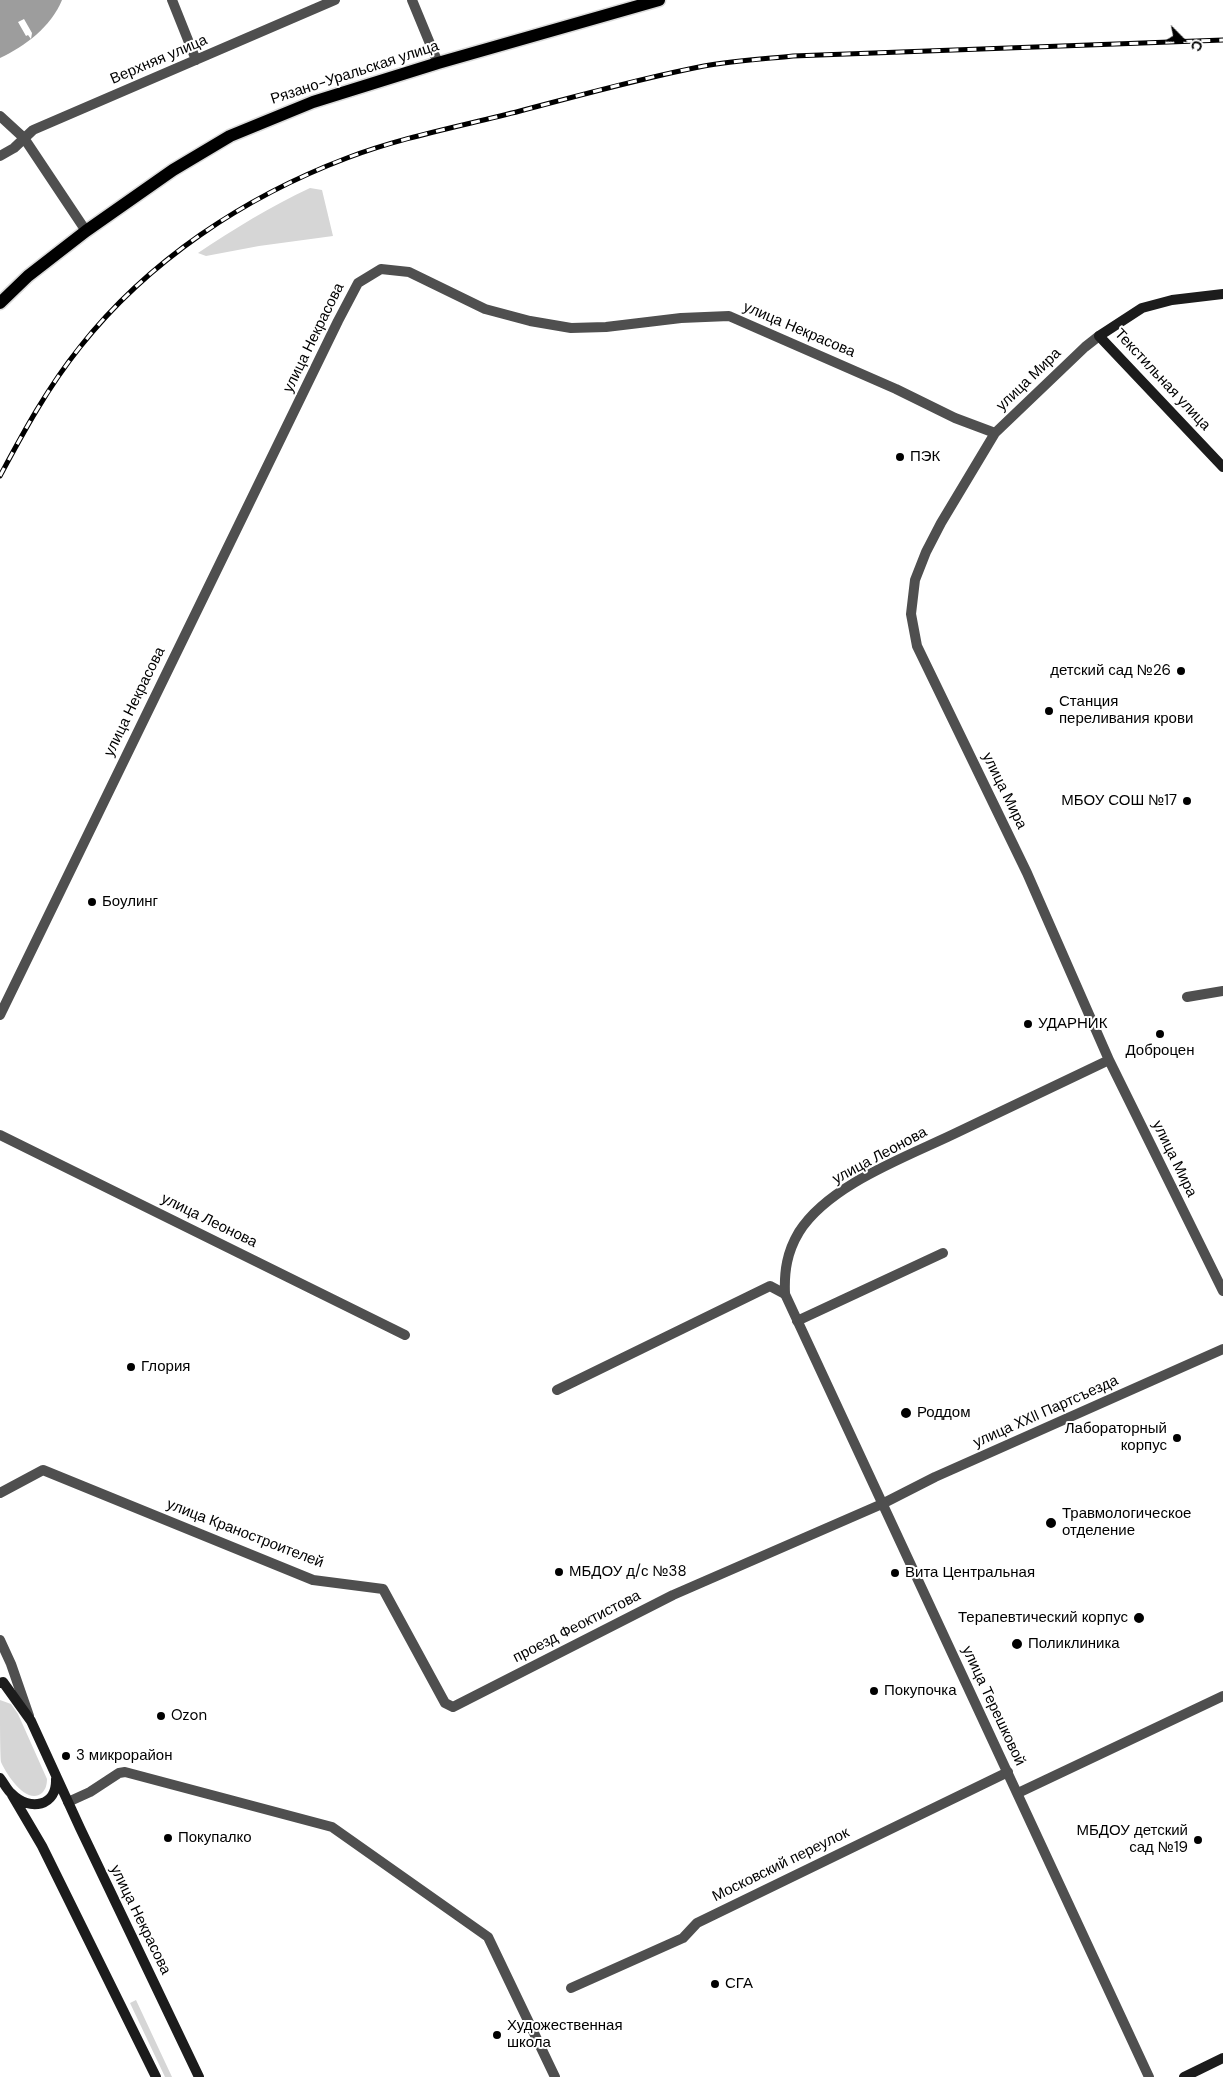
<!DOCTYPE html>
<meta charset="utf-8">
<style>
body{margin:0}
#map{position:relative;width:1223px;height:2077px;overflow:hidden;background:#fff;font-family:"DM Sans",sans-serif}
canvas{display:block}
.north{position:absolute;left:1158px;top:15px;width:50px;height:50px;-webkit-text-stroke:4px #fff;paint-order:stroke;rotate:113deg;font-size:14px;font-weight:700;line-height:20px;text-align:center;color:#000}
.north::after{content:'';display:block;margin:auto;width:18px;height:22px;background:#000;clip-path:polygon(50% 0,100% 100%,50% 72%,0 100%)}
</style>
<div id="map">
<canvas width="1223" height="2077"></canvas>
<div class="north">С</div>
</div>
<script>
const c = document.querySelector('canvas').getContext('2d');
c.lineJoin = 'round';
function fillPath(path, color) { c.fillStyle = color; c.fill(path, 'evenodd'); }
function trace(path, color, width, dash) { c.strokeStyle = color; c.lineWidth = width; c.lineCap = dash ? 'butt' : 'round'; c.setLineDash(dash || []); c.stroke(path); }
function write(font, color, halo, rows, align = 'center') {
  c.font = font + ' "DM Sans",sans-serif'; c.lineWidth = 4; c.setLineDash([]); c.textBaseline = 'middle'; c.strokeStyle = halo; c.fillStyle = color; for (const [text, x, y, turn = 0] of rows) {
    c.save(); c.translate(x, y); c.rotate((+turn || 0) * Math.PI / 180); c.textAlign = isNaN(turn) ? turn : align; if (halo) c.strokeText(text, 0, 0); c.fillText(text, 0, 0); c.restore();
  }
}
fillPath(new Path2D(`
 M310 188 322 190 333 236 259 246 206 256 198 253C234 229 271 206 310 188Z
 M0 1700 11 1704 18 1714 47 1779C47 1784 46 1789 42 1793 27 1806 6 1774 1 1762 0 1753 0 1712 0 1700Z
 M136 2000 172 2077H165L130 2003Z`), '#d6d6d6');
fillPath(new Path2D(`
 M0 0H62C51 27 25 46 0 58Z`), '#9d9d9d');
fillPath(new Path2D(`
 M24 19 32 33 31 39 28 35 26 36 18 22Z`), '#fff');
const primary = new Path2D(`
 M0 303 28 276 86 231 173 170 230 136 313 102 438 63 659 0`);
trace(primary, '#dbdbdb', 15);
trace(new Path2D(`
 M172 0 196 60
 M412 0 438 63
 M0 116 24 138 86 231
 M0 156 14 148 33 130 335 0
 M1187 997 1223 991
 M0 1135 405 1335
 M797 1321 943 1253
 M557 1390 770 1286 785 1294
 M0 1493 43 1470 313 1580 383 1589 445 1703 453 1707 673 1595 882 1504 935 1477 1223 1349
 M1018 1793 1223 1696
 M68 1802 90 1792 119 1773 125 1772 332 1827 488 1937 555 2077
 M571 1988 683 1938 697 1923 1008 1772`), '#4f4f4f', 10);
trace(new Path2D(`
 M1099 336 1085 347 995 433 941 523 926 552 915 580 911 614 917 646 1027 873 1109 1060 1223 1291
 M0 1015 338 321 358 283 381 269 409 272 485 309 530 321 571 328 606 327 681 318 729 316 896 389 955 418 995 433
 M1109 1060C1059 1084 1009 1108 958 1132 909 1156 829 1184 799 1232 787 1252 784 1271 785 1294L1149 2077
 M0 1640 11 1664 29 1716`), '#4f4f4f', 10);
trace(new Path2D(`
 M1223 294 1172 300 1142 308 1099 336 1223 467
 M0 1683 3 1682 31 1721 80 1828 199 2077
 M0 1778C4 1783 7 1790 12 1794 30 1812 57 1806 56 1779
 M12 1795 42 1846 156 2077
 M1184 2077 1223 2058`), '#1c1c1c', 10);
trace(primary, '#000', 12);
const rail = new Path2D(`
 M0 476C24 431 48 387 80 347 148 261 244 197 347 158 402 137 462 126 520 111 581 95 642 78 704 66 733 61 763 59 793 56L1223 40`);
trace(rail, '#000', 5);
trace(rail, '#fff', 3, [9]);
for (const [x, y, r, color] of [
 [900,457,5,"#000"],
 [1181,671,5,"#000"],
 [1049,711,5,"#000"],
 [1187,801,5,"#000"],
 [92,902,5,"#000"],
 [1028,1024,5,"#000"],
 [1160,1034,5,"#000"],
 [131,1367,5,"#000"],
 [906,1413,6,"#000"],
 [1177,1438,5,"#000"],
 [1051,1523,6,"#000"],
 [559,1572,5,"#000"],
 [895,1573,5,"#000"],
 [1139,1618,6,"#000"],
 [1017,1644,6,"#000"],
 [874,1691,5,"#000"],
 [161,1716,5,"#000"],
 [66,1756,5,"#000"],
 [168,1838,5,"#000"],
 [1198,1840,5,"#000"],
 [715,1984,5,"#000"],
 [497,2035,5,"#000"]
]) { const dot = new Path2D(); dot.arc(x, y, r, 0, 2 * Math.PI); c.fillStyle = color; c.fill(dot); trace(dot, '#fff', 2); }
write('15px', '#000', '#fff', [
 ["Верхняя улица",159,60,-23],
 ["Рязано-Уральская улица",355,73,-18],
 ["улица Некрасова",799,330,23],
 ["улица Некрасова",314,338,-64],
 ["улица Мира",1029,380,-44],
 ["Текстильная улица",1162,380,47],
 ["улица Некрасова",135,702,-64],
 ["улица Мира",1004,791,64],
 ["улица Леонова",880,1156,-28],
 ["улица Мира",1174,1159,64],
 ["улица Леонова",209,1221,26],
 ["улица XXII Партсъезда",1046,1412,-24],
 ["улица Краностроителей",245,1534,21],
 ["проезд Феоктистова",577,1627,-27],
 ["улица Терешковой",993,1706,65],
 ["Московский переулок",781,1865,-26],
 ["улица Некрасова",140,1920,64]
]);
write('15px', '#000', '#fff', [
 ["ПЭК",910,457],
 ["детский сад №26",1171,671,"right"],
 ["Станция",1059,702],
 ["переливания крови",1059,719],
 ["МБОУ СОШ №17",1177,801,"right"],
 ["Боулинг",102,902],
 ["УДАРНИК",1038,1024],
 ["Доброцен",1160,1051,"center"],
 ["Глория",141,1367],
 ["Роддом",917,1413],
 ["Лабораторный",1167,1429,"right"],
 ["корпус",1167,1446,"right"],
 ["Травмологическое",1062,1514],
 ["отделение",1062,1531],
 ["МБДОУ д/с №38",569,1572],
 ["Вита Центральная",905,1573],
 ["Терапевтический корпус",1128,1618,"right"],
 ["Поликлиника",1028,1644],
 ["Покупочка",884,1691],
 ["Ozon",171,1716],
 ["3 микрорайон",76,1756],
 ["МБДОУ детский",1188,1831,"right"],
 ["сад №19",1188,1848,"right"],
 ["Покупалко",178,1838],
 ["СГА",725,1984],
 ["Художественная",507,2026],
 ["школа",507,2043]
], 'left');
</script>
